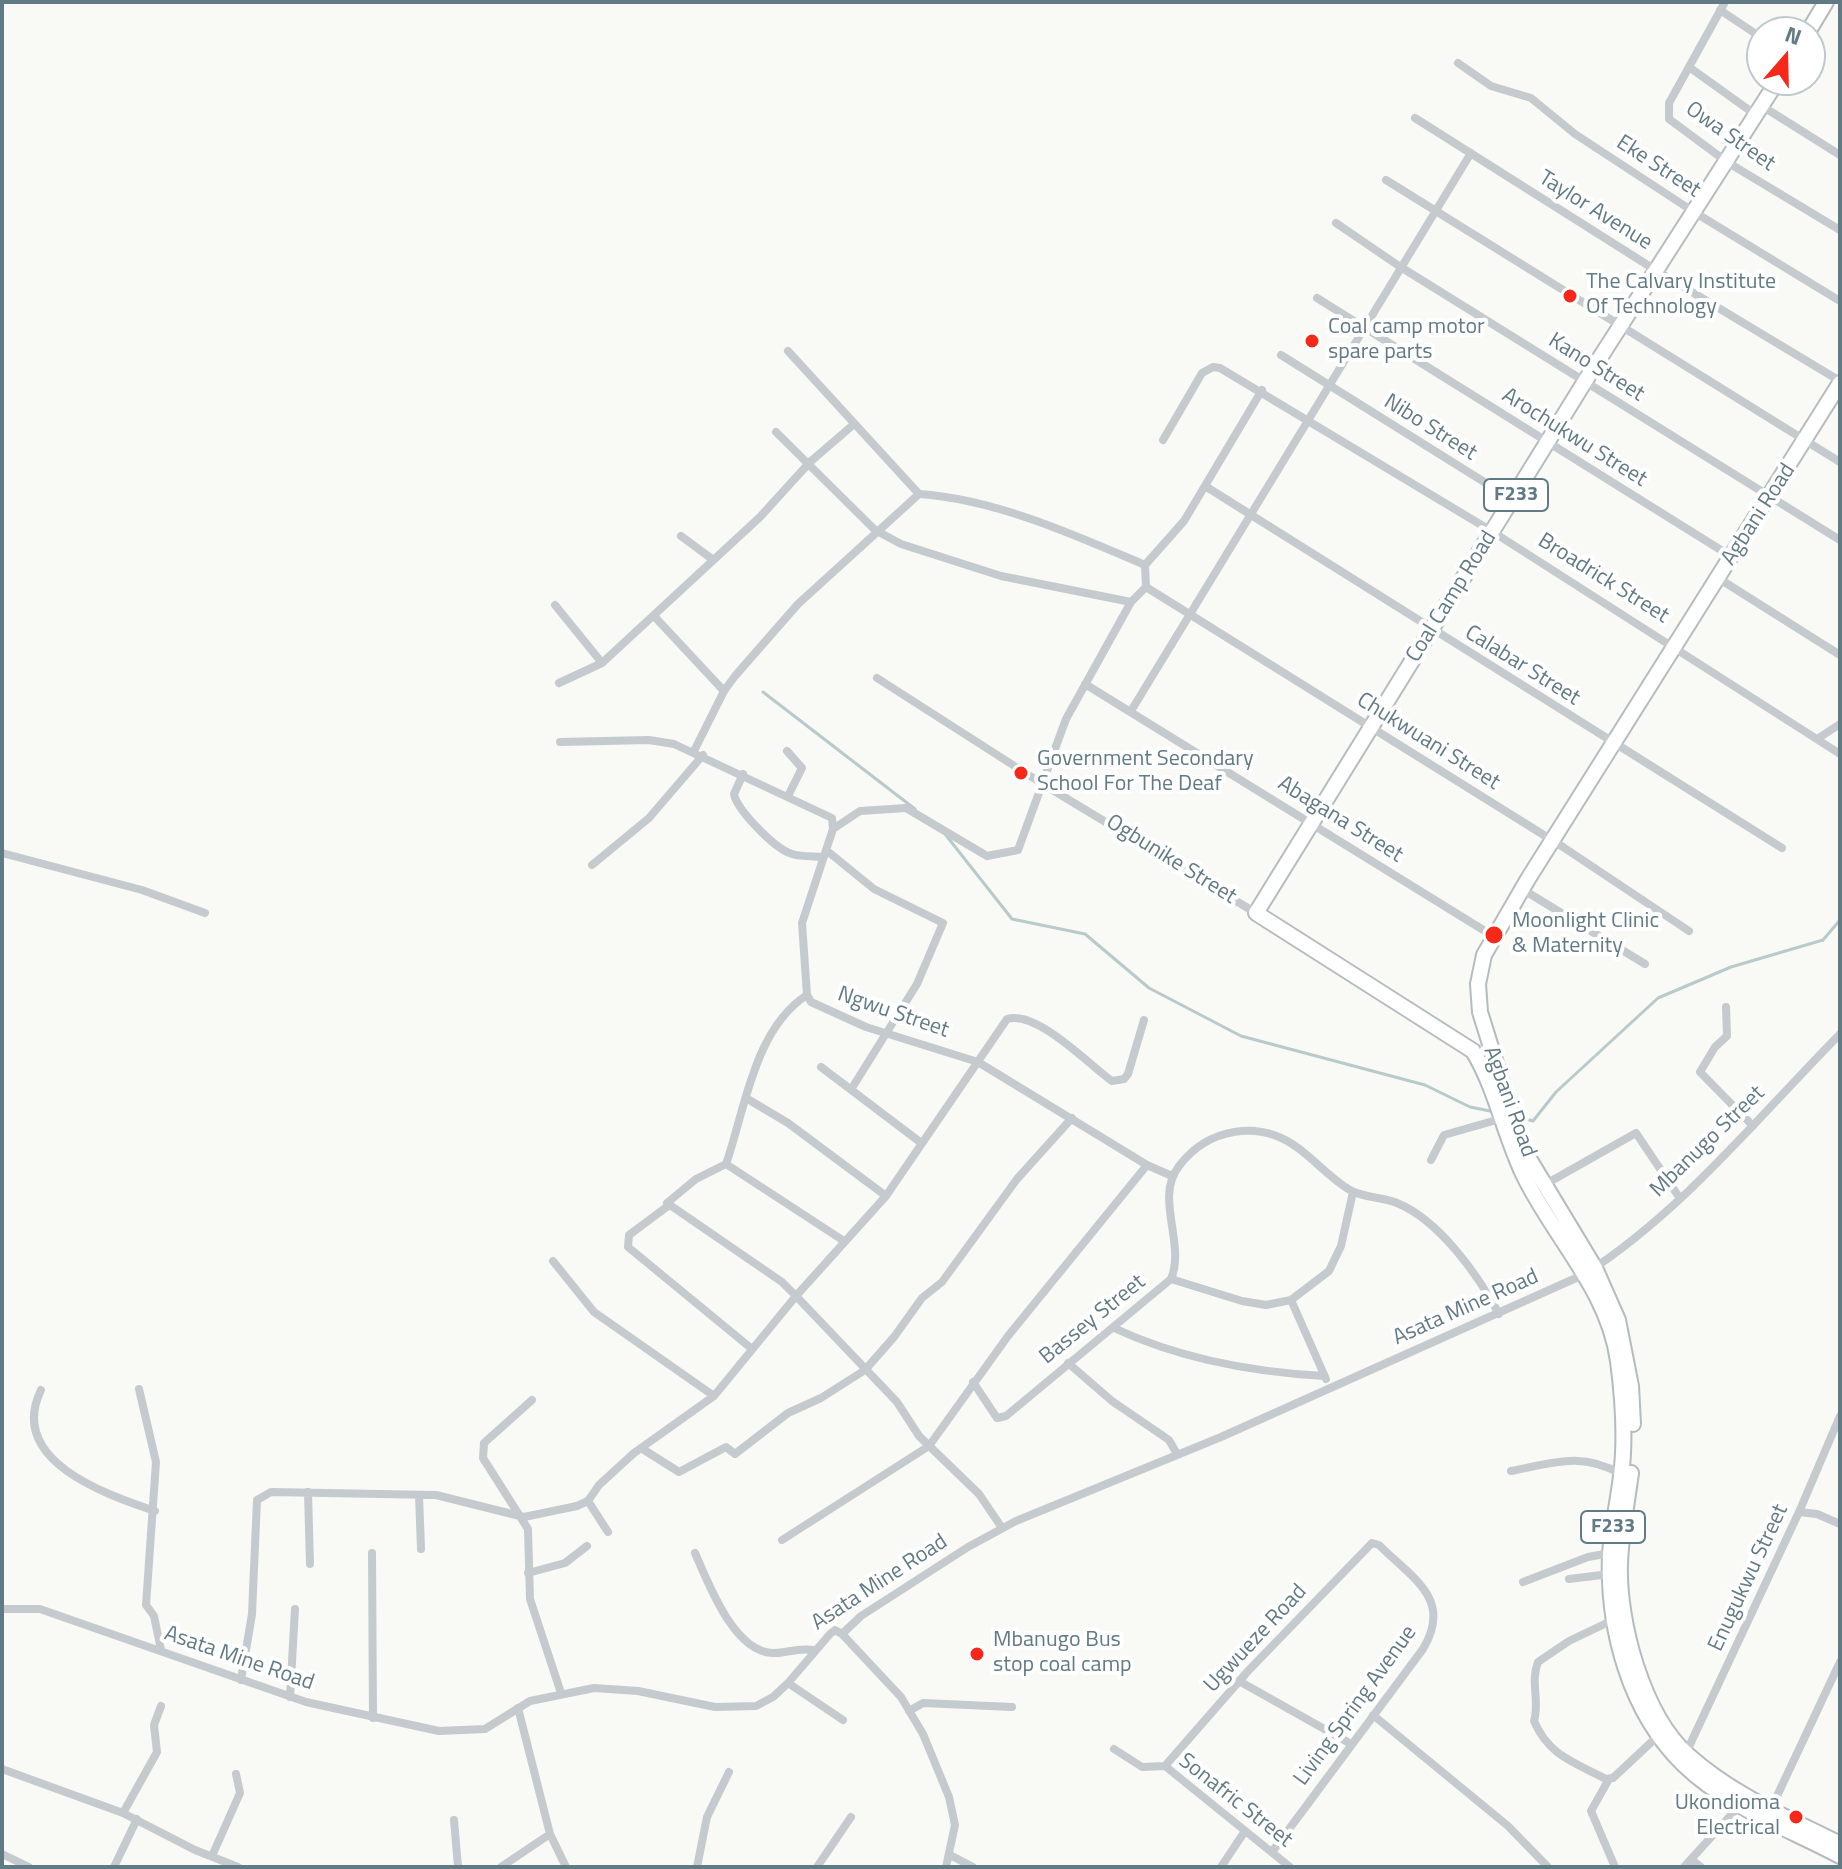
<!DOCTYPE html>
<style>
body{margin:0}
#map{position:relative;width:1842px;height:1869px;overflow:hidden;background:#f9f9f6;font-family:"Titillium Web",sans-serif}
canvas{display:block}
.frame{position:absolute;inset:0;border:4px solid #617a84;pointer-events:none}
.north{position:absolute;left:1746px;top:16px;width:80px;height:80px;box-sizing:border-box;background:#fff;border:2px solid #c0cace;border-radius:50%;rotate:20deg;font-size:22px;font-weight:700;line-height:32px;text-align:center;color:#617a84}
.north::after{content:'';display:block;margin:auto;width:28px;height:36px;background:#f5281a;clip-path:polygon(50% 0,100% 100%,50% 72%,0 100%)}
</style>
<div id="map">
<canvas width="1842" height="1869"></canvas>
<div class="frame"></div>
<div class="north">N</div>
</div>
<script>
const c = document.querySelector('canvas').getContext('2d');
c.lineJoin = 'round';
function trace(path, color, width, dash) { c.strokeStyle = color; c.lineWidth = width; c.lineCap = dash ? 'butt' : 'round'; c.setLineDash(dash || []); c.stroke(path); }
function write(font, color, halo, rows, align = 'center') {
  c.font = font + ' "Titillium Web",sans-serif'; c.lineWidth = 8; c.setLineDash([]); c.textBaseline = 'middle'; c.strokeStyle = halo; c.fillStyle = color; for (const [text, x, y, turn = 0] of rows) {
    c.save(); c.translate(x, y); c.rotate((+turn || 0) * Math.PI / 180); c.textAlign = isNaN(turn) ? turn : align; if (halo) c.strokeText(text, 0, 0); c.fillText(text, 0, 0); c.restore();
  }
}
trace(new Path2D(`
 M763 692 915 809
 M945 834 1012 919 1085 934 1149 988 1241 1036 1425 1085 1470 1107 1495 1112
 M1518 1117 1533 1121 1556 1092 1658 998 1731 967 1823 940 1840 920`), '#b8cacb', 3);
const primary = new Path2D(`
 M1808 32 1826 2
 M1778 80 1587 378 1256 913 1473 1051C1496 1089 1504 1134 1523 1174 1553 1237 1608 1289 1618 1361 1623 1399 1626 1438 1621 1476 1618 1502 1612 1527 1610 1554 1607 1628 1629 1712 1684 1765 1726 1806 1789 1829 1840 1856
 M1633 1424 1631 1386 1618 1320 1595 1268 1522 1147 1480 1012 1478 984 1484 955 1528 879 1840 383
 M1631 1473C1627 1503 1621 1534 1620 1564 1618 1622 1643 1715 1688 1755 1731 1794 1788 1818 1840 1844`);
trace(primary, '#b5bcbf', 18);
trace(new Path2D(`
 M1725 2 1669 103V119L1727 162 1840 230
 M1720 10 1762 38
 M1458 63 1491 86 1531 98 1575 134 1694 212 1840 301
 M1689 67 1756 115
 M1762 106 1840 155
 M1415 118 1657 271 1840 381
 M1386 180 1840 462
 M1336 223 1399 266 1840 540
 M1317 298 1732 557
 M788 351 919 494C995 499 1075 535 1145 565
 M1281 355 1513 500
 M776 432 875 530 901 544 1001 576 1131 602
 M1163 440 1202 373 1213 367 1220 368 1493 532 1840 754
 M1205 486 1782 848
 M681 536 712 559
 M1718 578 1840 655
 M1146 587 1563 847 1689 931
 M555 605 602 663 760 517 810 462 853 425
 M654 616 724 691
 M877 678 1041 783 1256 913
 M559 683 602 663
 M1085 684 1493 936
 M1131 711 1471 153
 M1817 739 1840 724
 M560 742 649 740 674 744 832 818 833 829
 M694 751 724 691 735 676 798 604 919 494
 M787 751 802 768 788 796
 M743 774 734 794C737 810 775 849 792 854 801 857 814 856 824 857
 M826 850 874 889 943 923 917 984 852 1088
 M2 853 142 890 205 913
 M592 865 649 818 703 755
 M1522 889 1645 964
 M807 995C754 1029 745 1110 726 1164L696 1179 667 1203 782 1282 796 1296 886 1196 1007 1019C1037 1010 1088 1064 1112 1081L1124 1079 1128 1074 1144 1020
 M1726 1007 1727 1036 1715 1047 1700 1072 1753 1126
 M821 1067 920 1142
 M746 1098 788 1123 886 1196
 M1431 1160 1444 1135 1500 1119
 M726 1164 844 1241
 M1172 1176 1147 1165 978 1062 866 1027 811 1002 807 995 802 923 833 829 860 811 906 808 987 856 1018 850 1066 719 1131 602 1146 587 1145 565 1184 521 1262 390
 M1544 1185 1636 1133 1679 1197
 M668 1206 629 1235 628 1247 752 1349
 M553 1261 594 1312 714 1396
 M1171 1279 1242 1301 1266 1305 1291 1300 1329 1271 1341 1246 1353 1192
 M1291 1300 1326 1379
 M1114 1328C1180 1359 1251 1372 1324 1376
 M1068 1363 1112 1401 1169 1440 1177 1454
 M973 1382 997 1418 1006 1416 1171 1279C1186 1243 1154 1198 1179 1166 1208 1128 1259 1119 1298 1148 1316 1161 1331 1179 1350 1190 1363 1198 1383 1197 1397 1203 1439 1220 1478 1275 1499 1314
 M139 1389 156 1462 146 1605 154 1616 161 1650
 M41 1390C7 1460 104 1494 155 1511
 M532 1400 484 1443 483 1458 528 1529 530 1599 561 1693
 M641 1448 679 1472 726 1447 735 1454 788 1413 821 1398 865 1370 894 1337 922 1298 942 1282 1017 1179 1072 1118
 M1511 1471C1553 1463 1581 1451 1621 1474
 M308 1492 310 1564
 M419 1496 421 1549
 M588 1501 608 1532
 M1799 1512 1817 1514 1840 1524
 M782 1540 929 1446 1008 1336 1147 1165
 M372 1553 373 1718
 M695 1553C708 1582 733 1651 772 1653 786 1654 796 1647 814 1650
 M528 1573 565 1563 587 1546
 M1569 1579 1610 1574
 M1523 1582 1588 1557 1610 1553
 M2 1609H40L306 1702 439 1731 485 1729 530 1701 594 1688 638 1691 715 1707 756 1706 773 1697 788 1683 830 1634 835 1630 842 1634 861 1616 968 1547 1016 1521 1221 1437 1585 1274C1683 1211 1759 1116 1840 1034
 M1613 1620 1569 1641 1538 1662C1530 1682 1540 1701 1534 1721 1549 1756 1574 1762 1606 1779L1613 1778 1659 1735
 M842 1634 901 1697 923 1734 949 1797 955 1825 946 1867
 M241 1680 252 1614 257 1500 271 1492 436 1495 524 1517 577 1506 588 1501 599 1485 634 1453 714 1396 796 1296 897 1402 919 1436 979 1494 1002 1528
 M1239 1681 1351 1744
 M788 1683 843 1720
 M290 1697 295 1609
 M518 1708 550 1834 566 1867
 M909 1711 923 1703 1012 1707
 M1373 1715 1508 1826 1548 1867
 M1114 1749 1142 1767 1165 1766 1290 1867
 M1686 1753 1799 1512 1840 1416
 M1165 1766 1248 1671 1372 1543 1379 1545C1413 1579 1453 1599 1423 1649L1272 1852
 M2 1769 123 1813 195 1850 238 1867
 M1609 1779 1591 1811 1615 1867
 M123 1813 157 1752 154 1725 161 1706
 M1769 1813 1840 1662
 M454 1820 458 1867
 M2 1854 29 1867
 M950 1855 973 1867
 M212 1856 240 1793 236 1774
 M1691 1859 1701 1867
 M114 1867 137 1819
 M501 1867 550 1834
 M697 1867 707 1817 729 1772
 M817 1867 851 1817
 M1221 1867 1245 1831
 M1684 1867 1742 1803`), '#c4cacd', 8);
trace(primary, '#fff', 14);
for (const [x, y, r, color] of [
 [1570,296,8,"#f5281a"],
 [1312,341,8,"#f5281a"],
 [1021,773,8,"#f5281a"],
 [1494,935,10,"#f5281a"],
 [977,1654,8,"#f5281a"],
 [1796,1817,8,"#f5281a"]
]) { const dot = new Path2D(); dot.arc(x, y, r, 0, 2 * Math.PI); c.fillStyle = color; c.fill(dot); trace(dot, '#fff', 3); }
for (const [x, y, w] of [
 [1516,495,64],
 [1613,1527,64]
]) { const box = new Path2D(); box.roundRect(x - w / 2, y - 16, w, 32, 6); c.fillStyle = '#fff'; c.fill(box); trace(box, '#617a84', 2); }
write('bold 20px', '#617a84', null, [
 ["F233",1516,495],
 ["F233",1613,1527]
]);
write('22px', '#617a84', '#fff', [
 ["Owa Street",1730,137,35],
 ["Eke Street",1658,167,33],
 ["Taylor Avenue",1595,211,32],
 ["Kano Street",1596,368,32],
 ["Nibo Street",1430,428,32],
 ["Arochukwu Street",1574,438,32],
 ["Agbani Road",1759,515,-57],
 ["Broadrick Street",1603,579,32],
 ["Coal Camp Road",1452,597,-58],
 ["Calabar Street",1522,666,32],
 ["Chukwuani Street",1428,742,32],
 ["Abagana Street",1340,820,32],
 ["Ogbunike Street",1171,860,32],
 ["Ngwu Street",893,1013,19],
 ["Agbani Road",1509,1102,70],
 ["Mbanugo Street",1708,1142,-44],
 ["Asata Mine Road",1466,1308,-24],
 ["Bassey Street",1093,1320,-39],
 ["Enugukwu Street",1749,1578,-65],
 ["Asata Mine Road",880,1583,-33],
 ["Ugwueze Road",1256,1639,-47],
 ["Asata Mine Road",239,1659,19],
 ["Living Spring Avenue",1356,1706,-54],
 ["Sonafric Street",1235,1801,38]
]);
write('22px', '#617a84', '#fff', [
 ["The Calvary Institute",1586,283],
 ["Of Technology",1586,308],
 ["Coal camp motor",1328,328],
 ["spare parts",1328,353],
 ["Government Secondary",1037,760],
 ["School For The Deaf",1037,785],
 ["Moonlight Clinic",1512,922],
 ["& Maternity",1512,947],
 ["Mbanugo Bus",993,1641],
 ["stop coal camp",993,1666],
 ["Ukondioma",1780,1804,"right"],
 ["Electrical",1780,1829,"right"]
], 'left');
</script>
